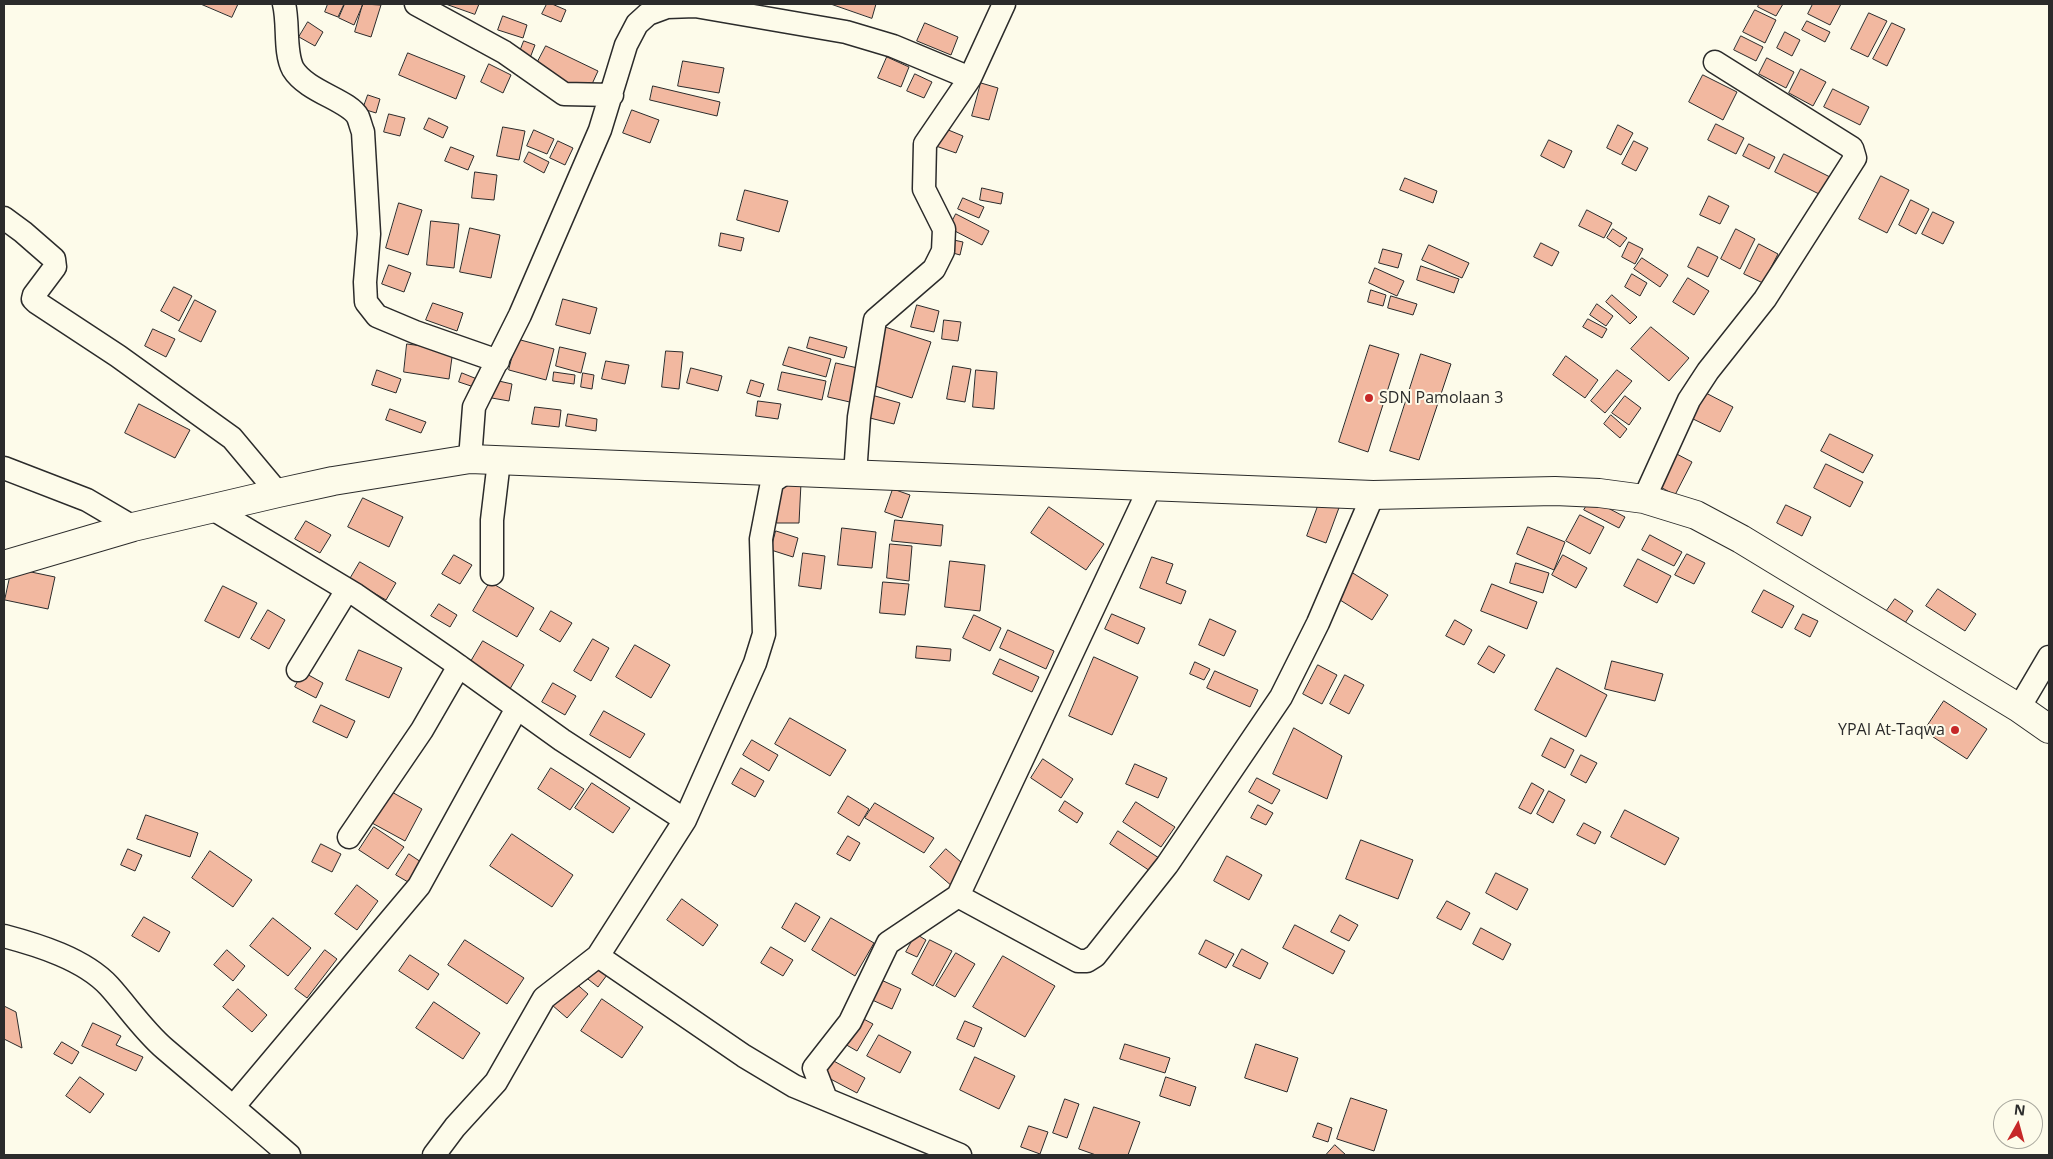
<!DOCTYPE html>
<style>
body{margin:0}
#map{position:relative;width:2053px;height:1159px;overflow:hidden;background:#fdfbea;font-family:"Open Sans",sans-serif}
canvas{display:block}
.frame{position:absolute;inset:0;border:5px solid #2b2b2b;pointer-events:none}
.north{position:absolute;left:1993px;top:1099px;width:50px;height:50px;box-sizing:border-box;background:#fdfbea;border:1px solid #a9a89e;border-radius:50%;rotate:7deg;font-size:14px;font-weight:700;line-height:20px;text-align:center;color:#2b2b2b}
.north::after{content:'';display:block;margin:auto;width:18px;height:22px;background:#c62828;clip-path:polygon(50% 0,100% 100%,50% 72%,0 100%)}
</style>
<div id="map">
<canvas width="2053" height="1159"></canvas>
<div class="frame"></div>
<div class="north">N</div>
</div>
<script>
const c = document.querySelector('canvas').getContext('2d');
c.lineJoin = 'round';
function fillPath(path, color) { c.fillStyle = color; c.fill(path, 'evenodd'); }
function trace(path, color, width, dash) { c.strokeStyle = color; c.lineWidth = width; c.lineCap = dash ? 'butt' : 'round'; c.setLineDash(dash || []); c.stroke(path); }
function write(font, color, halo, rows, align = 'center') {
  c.font = font + ' "Open Sans",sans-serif'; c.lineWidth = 4; c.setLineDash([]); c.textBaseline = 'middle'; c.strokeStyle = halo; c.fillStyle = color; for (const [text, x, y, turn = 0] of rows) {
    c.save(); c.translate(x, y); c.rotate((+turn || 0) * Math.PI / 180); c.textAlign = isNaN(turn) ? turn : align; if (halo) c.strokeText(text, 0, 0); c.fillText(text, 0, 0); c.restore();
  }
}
const building = new Path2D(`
 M201 4H238L232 17Z
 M328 4H344L338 17 325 12Z
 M345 4H363L354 25 339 18Z
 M363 4 381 5 371 37 355 32Z
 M446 4H479L475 14Z
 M547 4H552L566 10 561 22 542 14Z
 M831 4H876L872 18Z
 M1759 4H1783L1776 16 1758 7Z
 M1813 4H1841L1830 25 1808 14Z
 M1755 10 1776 20 1765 43 1743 32Z
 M1869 13 1887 21 1868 57 1851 49Z
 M503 16 527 25 523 38 498 30Z
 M1807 21 1830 32 1825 42 1802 30Z
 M308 22 323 32 315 46 299 37Z
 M925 23 958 37 951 55 917 41Z
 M1892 23 1905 29 1887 66 1873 59Z
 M1785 32 1800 40 1792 56 1777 48Z
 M1741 36 1763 47 1756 61 1734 50Z
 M524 41 535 45 530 58 519 54Z
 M546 46 598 71 587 95 534 69Z
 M408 53 465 76 456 99 399 75Z
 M887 57 909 67 901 87 878 78Z
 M1767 58 1794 72 1786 88 1759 74Z
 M683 61 724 68 719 93 678 86Z
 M489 64 511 75 503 93 481 82Z
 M1801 69 1826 82 1813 106 1789 93Z
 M915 74 932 82 924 98 907 91Z
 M1703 75 1737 92 1723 120 1689 102Z
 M981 83 998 88 989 120 972 116Z
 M653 86 720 102 717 116 650 100Z
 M1833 89 1869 107 1860 125 1824 107Z
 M368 95 380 99 376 113 363 109Z
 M632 110 659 120 650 143 623 133Z
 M389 114 405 118 400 136 384 132Z
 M429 118 448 127 443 138 424 129Z
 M1716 124 1744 138 1736 154 1708 140Z
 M1618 125 1633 133 1621 155 1607 148Z
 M503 127 525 131 519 160 497 156Z
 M941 127 963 136 956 153 933 145Z
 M534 130 554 139 547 154 527 146Z
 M1549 140 1572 151 1564 168 1541 156Z
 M558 141 573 148 565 165 550 158Z
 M1634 141 1648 148 1636 171 1622 164Z
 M1749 144 1775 157 1769 169 1743 156Z
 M451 147 474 156 468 170 445 161Z
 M529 152 549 162 544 173 524 162Z
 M1784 154 1836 180 1827 198 1775 172Z
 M475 172 497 175 494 200 472 198Z
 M1881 176 1909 190 1887 233 1859 219Z
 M1405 178 1437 191 1433 203 1400 190Z
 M982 188 1003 193 1001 204 980 200Z
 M745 190 788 201 779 232 737 220Z
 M1709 196 1729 206 1720 224 1700 215Z
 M963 198 984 207 979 218 958 209Z
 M1911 200 1929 209 1916 234 1899 225Z
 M399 203 422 210 408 255 386 248Z
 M1587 210 1612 223 1604 238 1579 226Z
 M1933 212 1954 222 1943 244 1922 234Z
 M956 214 989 231 982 245 949 228Z
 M431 221 459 224 454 268 427 265Z
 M470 228 500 235 491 278 460 272Z
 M1613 229 1627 238 1620 247 1607 238Z
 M1736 229 1755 239 1740 269 1721 259Z
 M721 233 744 238 741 251 719 246Z
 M949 239 963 242 960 255 946 251Z
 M1629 242 1643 249 1635 264 1622 257Z
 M1541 243 1559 252 1552 266 1534 257Z
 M1759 244 1778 254 1763 283 1744 274Z
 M1429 245 1469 263 1462 278 1422 260Z
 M1698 247 1718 257 1708 277 1688 267Z
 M1383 249 1402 254 1398 268 1379 263Z
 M1642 258 1668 275 1660 287 1634 269Z
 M389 265 411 273 404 292 382 284Z
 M1421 266 1459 279 1454 293 1417 280Z
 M1375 268 1404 281 1397 296 1369 283Z
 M1632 274 1647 283 1640 296 1625 287Z
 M1688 278 1709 291 1694 315 1673 302Z
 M174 287 192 296 179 321 161 311Z
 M1371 290 1386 295 1383 306 1368 302Z
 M1612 295 1637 317 1630 324 1606 302Z
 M1391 296 1417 304 1413 315 1388 308Z
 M563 299 597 308 590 334 556 325Z
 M195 300 216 311 201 342 179 331Z
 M433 303 463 313 457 331 426 320Z
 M1597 304 1613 316 1606 326 1590 315Z
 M917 305 939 311 934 332 911 327Z
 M1588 319 1607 329 1602 338 1583 327Z
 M944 320 961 322 958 341 942 339Z
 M885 327 931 342 912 398 866 383Z
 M1651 327 1689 358 1669 381 1631 349Z
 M153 329 175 339 166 357 145 346Z
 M810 337 847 347 844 358 807 348Z
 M517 339 554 349 546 380 509 370Z
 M407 344 453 350 449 379 404 372Z
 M1370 345 1399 354 1368 452 1339 442Z
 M560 347 586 353 581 373 556 366Z
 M789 347 831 359 826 377 783 365Z
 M666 351 683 352 679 389 662 387Z
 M1421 354 1451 364 1419 460 1390 451Z
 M1566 356 1598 380 1585 398 1553 375Z
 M606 361 629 365 625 384 602 379Z
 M836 363 862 369 854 403 828 397Z
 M953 366 971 369 965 402 947 399Z
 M691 368 722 376 718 391 687 383Z
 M377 370 401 379 396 393 372 385Z
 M976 370 997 372 994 409 973 407Z
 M1617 370 1632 381 1605 413 1591 401Z
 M554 372 575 375 574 384 553 381Z
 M782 372 826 381 822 400 778 390Z
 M462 373 477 379 474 387 459 382Z
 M583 373 594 375 592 389 581 387Z
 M490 379 512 384 509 401 486 397Z
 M751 380 764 384 760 397 747 393Z
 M1702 391 1733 407 1720 432 1689 417Z
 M868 394 900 403 894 424 862 416Z
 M1625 396 1641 408 1629 425 1612 413Z
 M758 401 781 404 778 419 756 416Z
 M139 404 190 430 175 458 125 433Z
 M535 407 561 410 559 427 532 424Z
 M390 409 426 422 421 433 386 420Z
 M568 414 597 419 596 431 566 426Z
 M1611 415 1627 429 1620 438 1604 424Z
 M1830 434 1873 455 1863 473 1821 451Z
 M1671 451 1692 462 1675 495 1655 484Z
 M1826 464 1863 482 1850 507 1814 488Z
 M778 482 801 483 799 523H777Z
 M893 489 910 495 902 518 885 512Z
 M363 498 403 517 389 547 348 527Z
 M1321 498 1340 505 1326 543 1307 536Z
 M1591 499 1625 517 1619 528 1584 510Z
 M1786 505 1811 517 1802 536 1777 523Z
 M1049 507 1104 544 1086 570 1031 533Z
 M1580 515 1604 527 1590 554 1566 541Z
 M895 520 943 525 941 546 892 541Z
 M306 521 331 535 320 553 295 539Z
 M1528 527 1565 542 1554 570 1517 554Z
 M842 528 876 532 872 568 838 565Z
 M776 531 798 538 793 557 771 550Z
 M1650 535 1682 552 1674 566 1642 550Z
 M890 544 912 546 909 581 887 578Z
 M803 553 825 556 821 589 799 586Z
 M1687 554 1705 563 1694 584 1675 575Z
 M454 555 472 565 460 584 442 574Z
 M1563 555 1587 568 1576 588 1552 575Z
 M1152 557 1173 564 1166 583 1186 591 1181 604 1140 588Z
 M1638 559 1671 576 1657 603 1624 586Z
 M950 561 985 565 980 611 945 607Z
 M360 562 396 583 386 600 350 579Z
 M1516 563 1549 573 1543 593 1510 583Z
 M12 568 55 577 48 609 5 600Z
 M1348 570 1388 595 1372 620 1332 595Z
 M490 582 534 608 517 637 473 611Z
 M883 582 909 584 905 615 880 613Z
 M1492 584 1537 602 1527 629 1481 611Z
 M223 586 257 603 239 638 205 621Z
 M1938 589 1976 614 1965 631 1926 606Z
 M1764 590 1794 606 1782 628 1752 612Z
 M1895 599 1913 611 1901 629 1883 616Z
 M439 604 457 615 450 627 431 616Z
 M268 610 285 620 269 649 251 639Z
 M551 611 572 623 560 642 540 630Z
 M1112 614 1145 628 1138 644 1105 629Z
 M1803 614 1818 621 1810 637 1795 629Z
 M974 615 1001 628 990 651 963 638Z
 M1210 619 1236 631 1224 656 1199 645Z
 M1455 620 1472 630 1464 645 1446 636Z
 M1008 630 1054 651 1046 669 1000 648Z
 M593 639 609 648 591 681 574 671Z
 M483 641 524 665 507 694 466 670Z
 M635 645 670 665 651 698 616 677Z
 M917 646 951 649 950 661 916 658Z
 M1489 646 1505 655 1494 673 1478 664Z
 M359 650 402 668 389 698 346 680Z
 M1094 657 1138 677 1112 735 1069 716Z
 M1000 659 1039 677 1032 692 993 674Z
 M1612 661 1663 674 1655 701 1605 689Z
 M1195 662 1210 669 1204 680 1190 674Z
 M1318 665 1337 675 1322 704 1303 694Z
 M1557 668 1607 695 1586 737 1535 710Z
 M1215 671 1258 690 1250 707 1207 688Z
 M303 672 323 683 316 698 295 687Z
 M1345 675 1364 685 1349 714 1330 704Z
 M553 683 576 696 565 715 542 702Z
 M1944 701 1987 729 1967 759 1924 731Z
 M321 705 355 721 347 738 313 722Z
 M604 711 645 734 630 758 590 735Z
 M790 718 846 750 830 776 775 744Z
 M1294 728 1342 756 1327 799 1273 774Z
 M1551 738 1574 750 1565 768 1542 756Z
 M752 740 778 755 769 771 743 755Z
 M1581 755 1597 763 1586 783 1571 775Z
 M1043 759 1073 779 1061 798 1031 778Z
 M1135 764 1167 778 1158 798 1126 784Z
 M551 768 584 789 570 810 538 789Z
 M741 768 764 781 755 797 732 784Z
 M1257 778 1280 790 1272 804 1249 792Z
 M592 783 630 808 613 833 575 808Z
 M1532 783 1544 790 1531 814 1519 808Z
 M390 791 422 809 405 841 372 823Z
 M1549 791 1565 800 1553 823 1537 814Z
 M848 796 869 809 859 826 838 813Z
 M1065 801 1083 813 1077 823 1059 811Z
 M1136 802 1175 827 1161 847 1123 822Z
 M875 803 934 838 924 853 865 818Z
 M1258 805 1273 813 1266 825 1251 818Z
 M1625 810 1679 838 1665 865 1611 837Z
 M146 815 198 833 190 857 137 839Z
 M1584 823 1601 832 1595 844 1577 835Z
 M374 827 404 847 388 869 359 850Z
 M1118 831 1162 860 1153 873 1110 844Z
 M512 834 573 875 552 907 490 866Z
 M848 836 860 843 850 861 837 854Z
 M1361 840 1413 860 1398 899 1346 879Z
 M321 844 341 854 332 872 312 862Z
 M128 849 142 855 135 871 121 865Z
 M946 849 969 869 953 887 930 867Z
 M210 851 252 880 233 907 192 878Z
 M409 854 421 862 408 882 396 875Z
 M1227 856 1262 875 1249 900 1214 881Z
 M1496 873 1528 889 1517 910 1486 893Z
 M357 885 378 901 357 930 335 914Z
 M682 899 718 925 703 946 667 920Z
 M1447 901 1470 913 1461 930 1437 918Z
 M796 903 820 917 805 942 782 928Z
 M1340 915 1358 925 1349 941 1331 932Z
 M144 917 170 932 159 952 132 936Z
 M273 918 311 948 288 976 250 946Z
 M831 918 874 943 855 976 812 950Z
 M1295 925 1345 951 1333 974 1283 948Z
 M1481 928 1511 944 1503 960 1473 944Z
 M916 934 926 940 917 957 906 952Z
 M465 940 524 978 507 1004 448 965Z
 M930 940 952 951 933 986 912 974Z
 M1206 940 1234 954 1226 968 1199 954Z
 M771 947 793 960 783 976 761 963Z
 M1242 949 1268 963 1260 979 1233 966Z
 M227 950 245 966 233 981 214 965Z
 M325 950 337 959 307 998 295 989Z
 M956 953 975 964 955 997 936 986Z
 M410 955 439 974 428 990 399 971Z
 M1003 956 1055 986 1025 1037 973 1007Z
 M593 964 607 975 598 987 584 976Z
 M879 979 901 989 892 1009 870 999Z
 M573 981 588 994 567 1018 552 1005Z
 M238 989 267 1015 252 1032 223 1007Z
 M602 999 643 1027 622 1058 581 1031Z
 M434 1002 480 1033 463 1059 416 1028Z
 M4 1006 16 1012 22 1048 4 1039Z
 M858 1016 873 1024 857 1051 843 1043Z
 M965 1021 982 1028 974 1047 957 1039Z
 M93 1023 121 1036 116 1045 143 1057 136 1071 82 1046Z
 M879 1035 911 1052 900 1073 867 1056Z
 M62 1042 79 1052 72 1064 54 1054Z
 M1125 1044 1170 1058 1165 1073 1120 1059Z
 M1256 1044 1298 1058 1287 1092 1245 1078Z
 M975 1057 1015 1076 999 1109 960 1090Z
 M830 1059 865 1078 857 1093 821 1074Z
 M80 1077 104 1094 90 1113 66 1096Z
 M1166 1077 1196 1087 1190 1106 1160 1096Z
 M1351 1098 1387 1110 1374 1151 1337 1139Z
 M1065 1099 1079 1104 1067 1138 1053 1133Z
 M1094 1107 1140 1122 1128 1155H1096L1079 1149Z
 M1318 1123 1332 1128 1328 1142 1313 1137Z
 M1029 1126 1048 1132 1040 1154 1021 1147Z
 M1335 1145 1346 1155H1326Z`);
fillPath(building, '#f2b8a0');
trace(building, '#2b2b2b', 1);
const street = new Path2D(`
 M284 4C289 24 284 52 293 69 307 92 349 100 358 117 360 122 361 127 363 132L369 234 365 282 366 302 377 316 415 332 498 361
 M416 4 504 52 564 94 612 95
 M4 218 23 232 54 259 55 267 34 295 33 299 36 302 118 356 232 438 278 493
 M470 459 474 407 520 315 600 130 626 45 637 24 648 14 667 7 695 6 846 32 893 46 970 78
 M4 468 87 500 133 527
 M855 475 859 417 875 320 934 269 943 251 944 229 924 189 925 144 970 78 1004 4
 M1644 499 1689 400 1708 371 1765 299 1855 158 1852 148 1715 62
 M213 509 356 595 449 659 562 740 685 820
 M492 574V520L499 461
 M298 670 347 590
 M2019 708 2049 657
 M349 837 422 730 459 666
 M958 896 1078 961H1087L1095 956 1167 865 1281 697 1318 623 1373 495
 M4 936C38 945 84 959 109 986 128 1007 143 1030 165 1049 206 1084 248 1119 289 1155
 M598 956 744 1056 794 1086 960 1155
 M826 1099 814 1068 850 1022 888 943 958 896 1151 485
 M234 1106 419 886 517 708
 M434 1155 455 1127 496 1082 544 998 598 956 685 820 755 663 764 634 761 539 772 482 785 473`);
const secondary = new Path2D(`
 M4 565 133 527 278 493 333 481 470 459 1373 495 1555 491 1599 493 1644 499 1696 515 1741 539 2019 708 2049 729`);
trace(street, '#2b2b2b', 25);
trace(secondary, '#2b2b2b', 30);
trace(street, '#fdfbea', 22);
trace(secondary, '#fdfbea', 28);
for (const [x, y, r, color] of [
 [1369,398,5,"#c62828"],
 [1955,730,5,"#c62828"]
]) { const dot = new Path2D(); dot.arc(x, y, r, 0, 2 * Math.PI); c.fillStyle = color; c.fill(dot); trace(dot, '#fdfbea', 2); }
write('16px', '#2b2b2b', '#fdfbea', [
 ["SDN Pamolaan 3",1379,398],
 ["YPAI At-Taqwa",1945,730,"right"]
], 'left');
</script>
